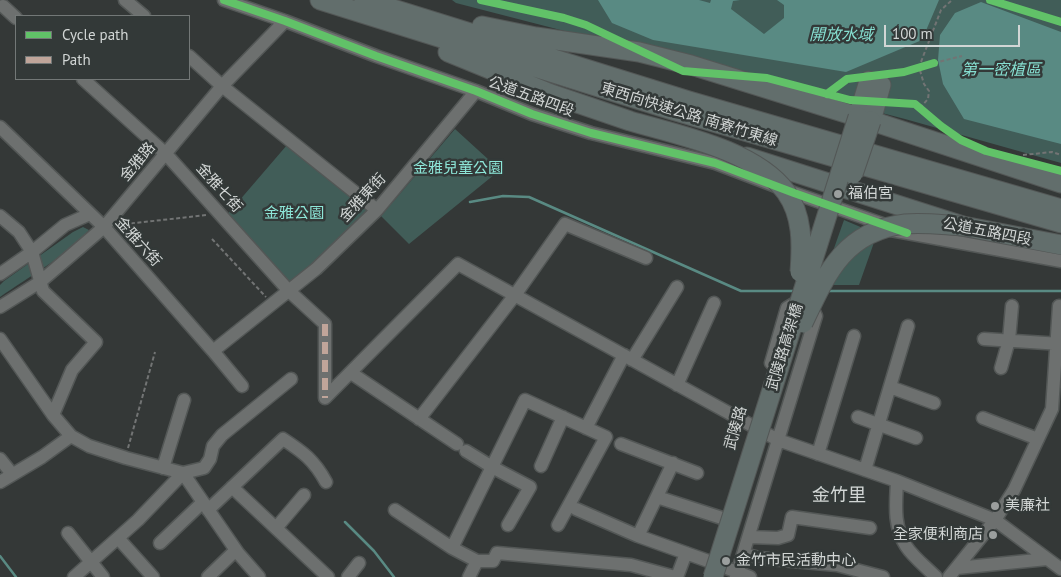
<!DOCTYPE html>
<meta charset="utf-8">
<style>
body{margin:0}
#map{position:relative;width:1061px;height:577px;overflow:hidden;background:#343837;font-family:"PT Sans",sans-serif}
canvas{display:block}
.legend{position:absolute;left:15px;top:15px;width:175px;height:65px;box-sizing:border-box;background:#333938;border:1px solid #737877;margin:0;padding:6px 9px;list-style:none;font-size:15px;color:#d2d6d5}
.legend li{display:flex;align-items:center;gap:10px;height:25px}
.legend b{width:25px;border:1px solid #737877}
.scale{position:absolute;left:884px;top:25px;width:136px;height:22px;box-sizing:border-box;border:2px solid #d2d6d5;border-top:0;padding-left:6px;font-size:15px;line-height:18px;white-space:nowrap;color:#d2d6d5;-webkit-text-stroke:4px #333938;paint-order:stroke}
</style>
<div id="map">
<canvas width="1061" height="577"></canvas>
<ul class="legend">
<li><b style="height:6px;background:#61c268"></b>Cycle path</li>
<li><b style="height:6px;background:#c0a59a"></b>Path</li>
</ul>
<div class="scale">100 m</div>
</div>
<script>
const c = document.querySelector('canvas').getContext('2d');
c.lineJoin = 'round';
function fillPath(path, color) { c.fillStyle = color; c.fill(path, 'evenodd'); }
function trace(path, color, width, dash) { c.strokeStyle = color; c.lineWidth = width; c.lineCap = dash ? 'butt' : 'round'; c.setLineDash(dash || []); c.stroke(path); }
function write(font, color, halo, rows, align = 'center') {
  c.font = font + ' "PT Sans","Noto Sans TC",sans-serif'; c.lineWidth = 5; c.setLineDash([]); c.textBaseline = 'middle'; c.strokeStyle = halo; c.fillStyle = color; for (const [text, x, y, turn = 0] of rows) {
    c.save(); c.translate(x, y); c.rotate((+turn || 0) * Math.PI / 180); c.textAlign = isNaN(turn) ? turn : align; if (halo) c.strokeText(text, 0, 0); c.fillText(text, 0, 0); c.restore();
  }
}
fillPath(new Path2D(`
 M452 0H1061V163L905 119 456 3Z
 M455 129 500 170 409 244 381 216Z
 M287 145 369 210 314 265 289 284 226 216Z
 M844 220 877 234 859 285H821Z
 M83 227 89 230C65 257 30 276 0 297V285L4 281 73 232Z`), '#415d58');
fillPath(new Path2D(`
 M598 0H699L710 3 711 0H740L733 1 731 9 764 34 784 18V5L777 0H939L922 40 846 72 653 40 612 23Z
 M981 2 1061 32V144L964 119 943 84 938 60 940 35 955 13Z`), '#598a83');
trace(new Path2D(`
 M470 202 503 196 529 197 741 291H795
 M828 291H1061
 M345 522 374 551 394 577
 M0 556 16 577`), '#598a83', 2.5);
const minor = new Path2D(`
 M125 0 144 16
 M224 0 285 21 376 56 476 91 532 114 591 133 715 163 794 193 891 227
 M3 6 16 18
 M189 56 222 86 377 210
 M83 79 166 154 289 291 325 324V398
 M0 127 104 227 213 351 242 386
 M0 216 19 232 32 252 43 291 96 342 72 370 53 415
 M891 230 1061 261
 M0 274 32 252 65 225 90 214
 M0 307 40 282 104 227 222 86 285 21
 M0 339 53 415 71 436 89 446 126 458 183 473 238 553 259 577
 M984 339 1061 344
 M213 351 316 269 377 210 476 91
 M632 360 677 287
 M771 363 787 308 802 299
 M1001 368 1009 340 1012 306
 M351 373 457 444
 M677 385 714 303
 M890 387 934 403
 M325 398 458 264 778 440 897 481 995 520 1061 569
 M858 417 916 438
 M983 418 1038 439
 M419 419 515 295 565 224 646 258
 M586 428 624 355
 M621 444 697 473
 M466 451 492 467 530 487 508 525
 M818 454 854 336
 M0 459 12 474
 M541 466 563 417
 M163 468 184 400
 M865 470 908 326
 M897 481C896 503 893 526 906 546 913 557 926 567 936 577
 M0 482 42 457 71 436
 M232 487 328 577
 M657 497 725 519
 M576 509 638 536 711 562 750 577
 M208 510 283 439C303 452 314 460 326 482
 M395 510 452 548
 M276 528 304 495
 M68 533 103 577
 M638 536 673 463
 M749 537 778 538 788 535 792 517 870 528
 M118 538 153 577
 M160 543 203 502
 M744 554 759 558 837 565 883 577
 M477 561H493L497 553 631 565 675 577
 M957 568 1047 559
 M74 577 138 520 183 473 204 468 210 459 213 446 222 435 291 379
 M208 577 236 550
 M348 577 359 563
 M469 577 477 561 452 548 525 400 606 437 558 525
 M677 577 686 553
 M736 577 816 316 811 305
 M949 577 995 520 1014 490 1052 409 1059 306`);
const highway = new Path2D(`
 M320 0 672 110 1061 223
 M364 0 689 101 1061 209
 M482 26 536 37 639 52 691 65 881 124 1061 183
 M448 52 551 94
 M858 117 869 81
 M871 121 881 85
 M747 157 963 226 1061 245`);
trace(minor, '#535756', 15);
trace(highway, '#535756', 21);
trace(new Path2D(`
 M934 63 962 56
 M920 108 928 99 929 91 924 84 919 67 941 10 952 0
 M1023 155 1052 152 1061 155
 M118 225 206 215
 M212 239 266 297
 M128 448 155 352`), '#727474', 2, [4, 2.5]);
trace(minor, '#6d706f', 12);
trace(highway, '#626e6c', 19);
const highwayBridge = new Path2D(`
 M551 94C577 103 603 112 630 121 678 135 755 150 786 192 803 216 802 244 800 272
 M853 174 871 121
 M803 323C826 274 844 231 905 224 923 222 944 225 963 226
 M713 577 858 117`);
trace(highwayBridge, '#535756', 21, []);
trace(highwayBridge, '#626e6c', 19);
trace(new Path2D(`
 M325 324V398`), '#c0a59a', 6, [12, 6]);
trace(new Path2D(`
 M224 0 285 21 376 56 476 91 532 114 591 133 715 163 794 193 907 233
 M481 0 564 18 586 25 683 71 767 78 850 100 915 104 941 126 961 140 986 151 1061 171
 M990 0 1061 22
 M827 94 847 79 904 72 934 63`), '#61c268', 8);
for (const [x, y, r, color] of [
 [838,194,5,"#9b9f9e"],
 [995,506,5,"#9b9f9e"],
 [993,535,5,"#9b9f9e"],
 [726,561,5,"#9b9f9e"]
]) { const dot = new Path2D(); dot.arc(x, y, r, 0, 2 * Math.PI); c.fillStyle = color; c.fill(dot); trace(dot, '#333938', 2); }
write('15px', '#d2d6d5', '#333938', [
 ["公道五路四段",531,97,20],
 ["東西向快速公路 南寮竹東線",689,115,17],
 ["金雅路",138,162,-50],
 ["金雅七街",219,188,48],
 ["金雅東街",363,198,-47],
 ["公道五路四段",987,232,11],
 ["金雅六街",138,242,48],
 ["武陵路高架橋",785,347,-73],
 ["武陵路",736,428,-74]
]);
write('15px', '#8de6d8', '#333938', [
 ["金雅兒童公園",458,169],
 ["金雅公園",294,214]
]);
write('15px', '#d2d6d5', '#333938', [
 ["福伯宮",848,194],
 ["美廉社",1005,506],
 ["全家便利商店",983,535,"right"],
 ["金竹市民活動中心",736,561]
], 'left');
write('italic 16px', '#86dfd1', '#333938', [
 ["開放水域",841,35],
 ["第一密植區",1001,70]
]);
write('18px', '#d2d6d5', '#333938', [
 ["金竹里",839,496]
]);
</script>
